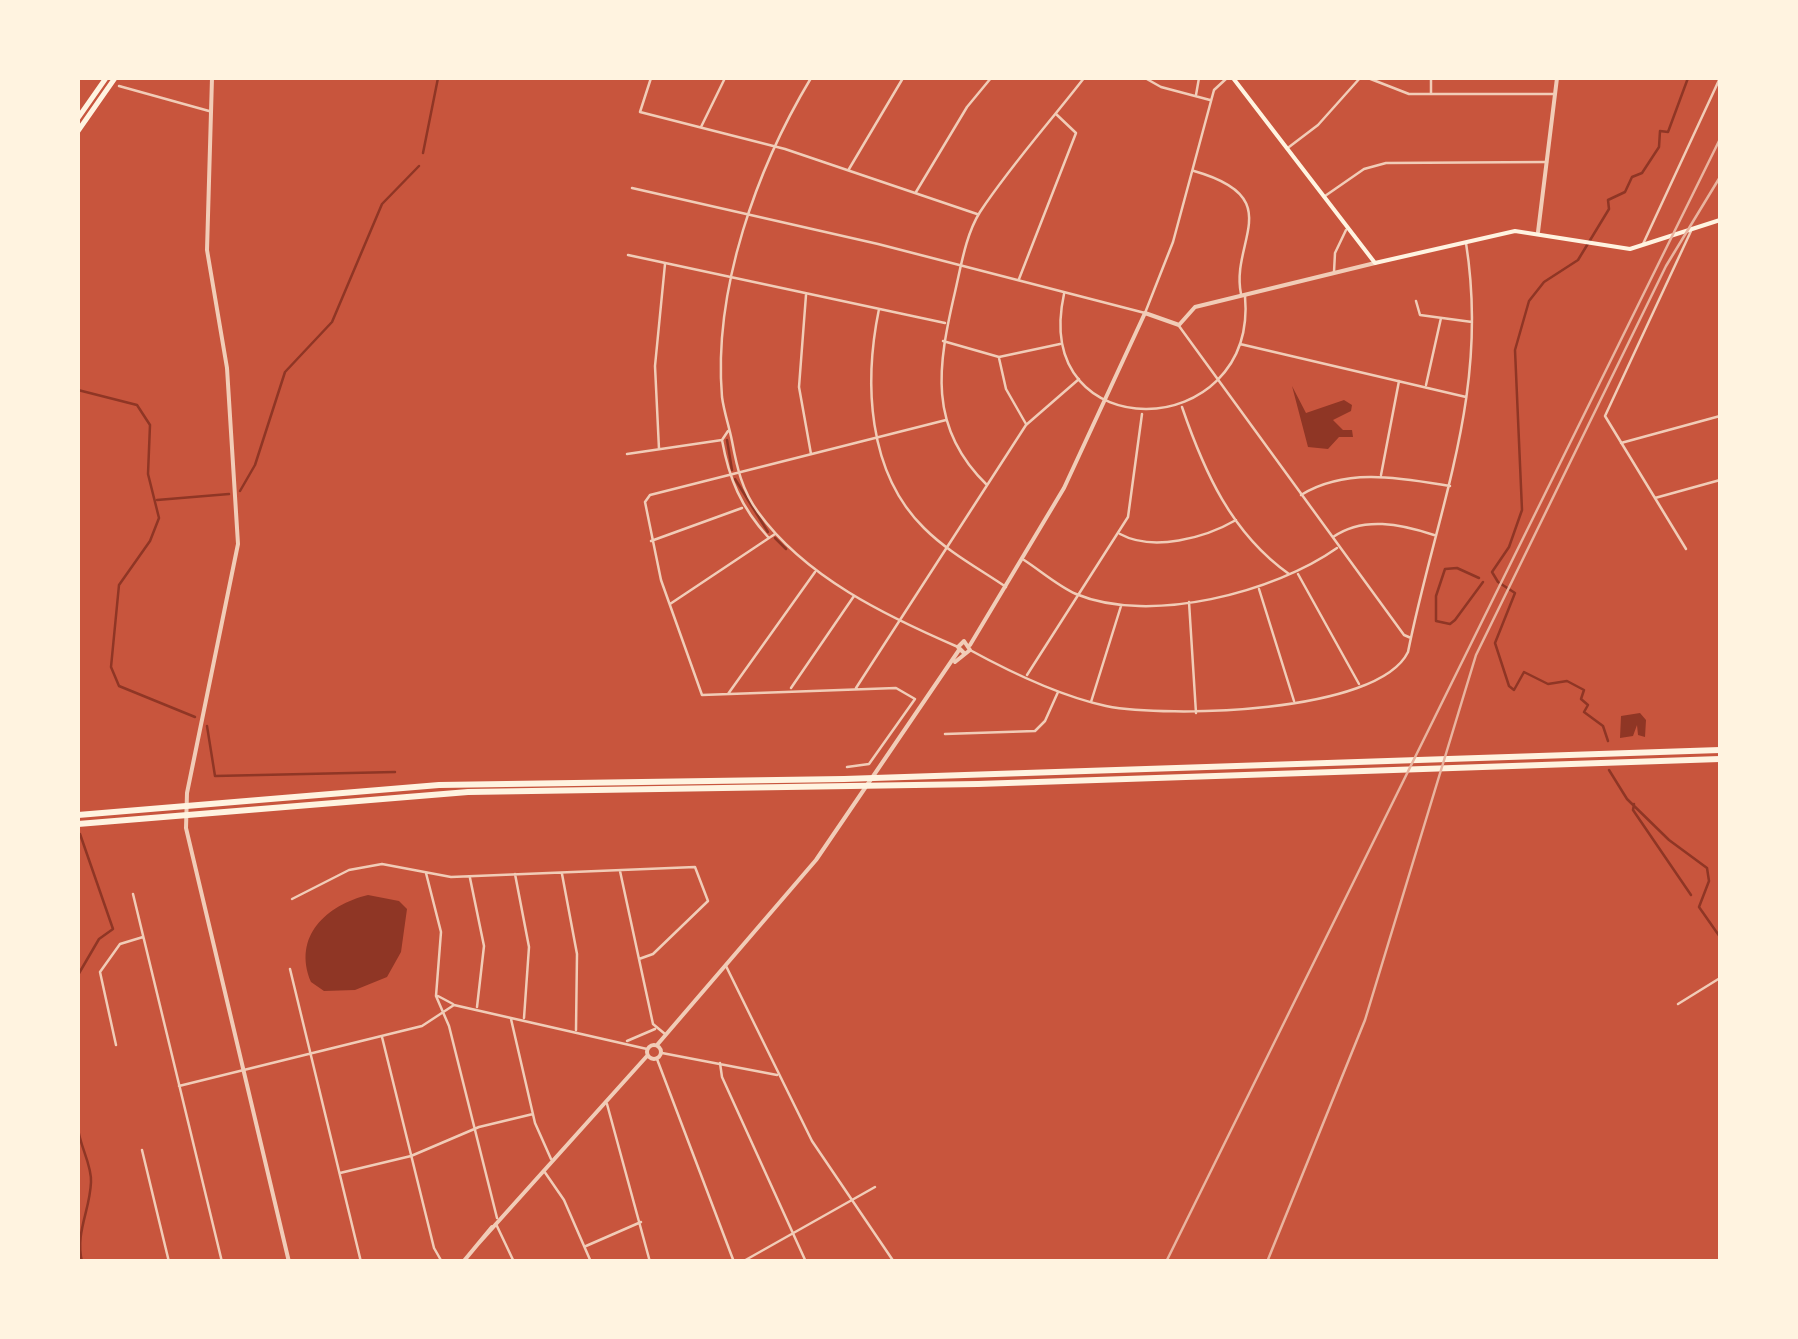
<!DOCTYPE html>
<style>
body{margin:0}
#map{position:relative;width:1798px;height:1339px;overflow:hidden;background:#c8553d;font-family:"Source Sans 3",sans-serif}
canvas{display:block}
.frame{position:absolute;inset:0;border:80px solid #fff3e0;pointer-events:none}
</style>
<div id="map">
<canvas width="1798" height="1339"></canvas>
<div class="frame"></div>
</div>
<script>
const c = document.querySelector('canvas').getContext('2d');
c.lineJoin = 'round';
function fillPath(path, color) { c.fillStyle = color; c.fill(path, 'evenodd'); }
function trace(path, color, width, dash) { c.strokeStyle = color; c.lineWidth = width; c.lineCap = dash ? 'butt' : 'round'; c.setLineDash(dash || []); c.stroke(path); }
fillPath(new Path2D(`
 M1292 386 1306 413 1344 400 1352 405 1351 411 1333 420 1343 430H1352L1353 437H1339L1328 449 1308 447Z
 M1640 713 1646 720 1645 737 1638 735 1637 725 1633 736 1620 738 1621 716Z
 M368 895 399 901 407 909 401 952 387 977 355 990 324 991 311 982C292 936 327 905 368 895Z`), '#8f3625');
trace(new Path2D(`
 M423 153 438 78
 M78 390 137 405 150 425 148 474 159 518 150 541 119 585 111 667 119 686 195 717
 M727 440 732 470
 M735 479 768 532
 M240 491 255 465 285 372 332 322 382 204 419 166
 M157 500 229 494
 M775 538 786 549
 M1479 578 1457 568 1445 569 1436 596V621L1450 624 1455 620 1483 582
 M207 726 215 776 395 772
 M1608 741 1603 726 1584 712 1588 705 1581 699 1584 690 1567 681 1548 684 1524 672 1514 690 1509 686 1495 643 1515 593 1498 582 1492 572 1509 547 1522 510 1515 350 1529 301 1544 282 1578 260 1609 209 1608 200 1625 192 1632 177 1642 173 1659 147 1660 131 1668 132 1688 78
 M1609 770 1627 799 1669 840 1707 868 1709 881 1699 907 1720 937
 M1634 804 1633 810 1691 895
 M78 975 99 939 113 929 80 834
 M78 1127C79 1145 92 1164 91 1182 90 1211 75 1232 82 1262`), '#8f3625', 2.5);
trace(new Path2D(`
 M651 78 640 112 785 149 977 214
 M811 78C757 168 713 289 722 397 724 412 729 426 732 441 737 468 742 490 758 512 805 577 886 616 958 647
 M1145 78 1161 87 1210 100
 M1368 78 1409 94H1553
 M119 86 209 111
 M1431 94V78
 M1196 95 1199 78
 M701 127 725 78
 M1289 147 1318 125 1360 78
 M849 169 903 78
 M1194 171C1289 198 1230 241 1241 294
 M632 188 878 244 1145 313 1173 242 1214 90 1227 78
 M916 192 967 107 991 78
 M1325 196 1364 169 1386 163 1547 162
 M1643 244 1720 78
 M628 255 945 323
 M1334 272 1335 253 1346 230
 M1019 279 1076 133 1056 114
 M1064 294C1030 450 1258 444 1245 296
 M806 295 799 387 811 454
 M1416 301 1420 315 1472 322
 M879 309C864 382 867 472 924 528 948 552 978 568 1006 587
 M1179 326 1404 635 1411 638
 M943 341 999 357 1060 344
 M1240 344 1466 397
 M999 358 1006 389 1026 424
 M1426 385 1441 318
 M1182 407C1204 471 1231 533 1289 574
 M722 440C729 479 741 507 768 537
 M1621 443 1720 416
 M659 449 655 366 665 264
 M627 454 722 440 728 431
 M1381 475 1399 381
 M987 485C927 427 938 365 955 292 961 266 966 234 980 212 1011 165 1050 122 1084 78
 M1301 495C1346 467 1401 478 1450 486
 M1655 498 1720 480
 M1120 534C1153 552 1205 538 1236 520
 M1333 537C1363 516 1401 524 1434 535
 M651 541 742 508
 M1686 549 1605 416 1691 231
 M1024 560C1041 571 1058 586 1076 594 1150 625 1275 592 1337 548
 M1298 574 1359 684
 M1259 589 1294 701
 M1189 602 1196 713
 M670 604 775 534
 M970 650C1012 673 1060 696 1106 706 1166 718 1378 714 1408 652 1437 508 1490 394 1466 243
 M1027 675 1128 517 1142 414
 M791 688 854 596
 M856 688 1026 425 1079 379
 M728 694 815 572
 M1091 702 1121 606
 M945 734 1035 731 1045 721 1058 692
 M847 767 869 764 915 699 896 688 702 695 661 580 645 502 650 495 946 420
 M620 871 653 1024 665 1034
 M426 873 441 932 436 996 449 1026 497 1218
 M515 874 529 947 524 1018
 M562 874 577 954 576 1030
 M470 878 484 946 477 1007
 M133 894 222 1262
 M292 899 349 870 382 864 451 877 695 867 708 901 653 954 639 959
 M726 966 812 1141 894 1262
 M290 969 361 1262
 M438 996 453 1004
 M1678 1004 1720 978
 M511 1019 535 1123 551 1159
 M382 1037 434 1248 442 1262
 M627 1041 655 1029
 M116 1045 100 972 120 944 143 937
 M662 1053 777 1075
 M657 1059 734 1262
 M720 1063 722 1077 806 1262
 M179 1086 422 1026 454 1005 647 1049
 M607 1104 650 1262
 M142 1150 169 1262
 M544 1171 564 1200 591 1262
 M340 1173 411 1156 479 1127 533 1114
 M496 1224 514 1262
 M586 1246 641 1222
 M742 1262 875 1187`), '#f1ccb7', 2.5);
trace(new Path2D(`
 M212 78 207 250 227 368 238 544 187 793 186 828 289 1262
 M1538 232 1557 78
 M970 645 1064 488 1145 313 1179 325 1195 307 1375 263
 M955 662 970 650 964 641 958 647 964 653
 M647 1052a7 7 0 1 1 14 0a7 7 0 1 1-14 0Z
 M657 1045 816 860 959 650
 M478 1244 647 1056
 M463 1262 492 1227`), '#f1ccb7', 4);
trace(new Path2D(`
 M1233 78 1375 263 1515 231 1630 249 1720 220`), '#fff3e0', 4);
trace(new Path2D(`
 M78 118 106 78
 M78 131 115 78`), '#fff3e0', 5);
trace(new Path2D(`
 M78 815 439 785 844 779 1720 750
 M78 824 468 792 978 784 1720 759`), '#fff3e0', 6);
trace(new Path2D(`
 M1267 1262 1365 1020 1476 655 1666 266 1720 177`), '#e9b49f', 2.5);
trace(new Path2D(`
 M1166 1262 1720 139`), '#e9b49f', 2.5);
</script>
